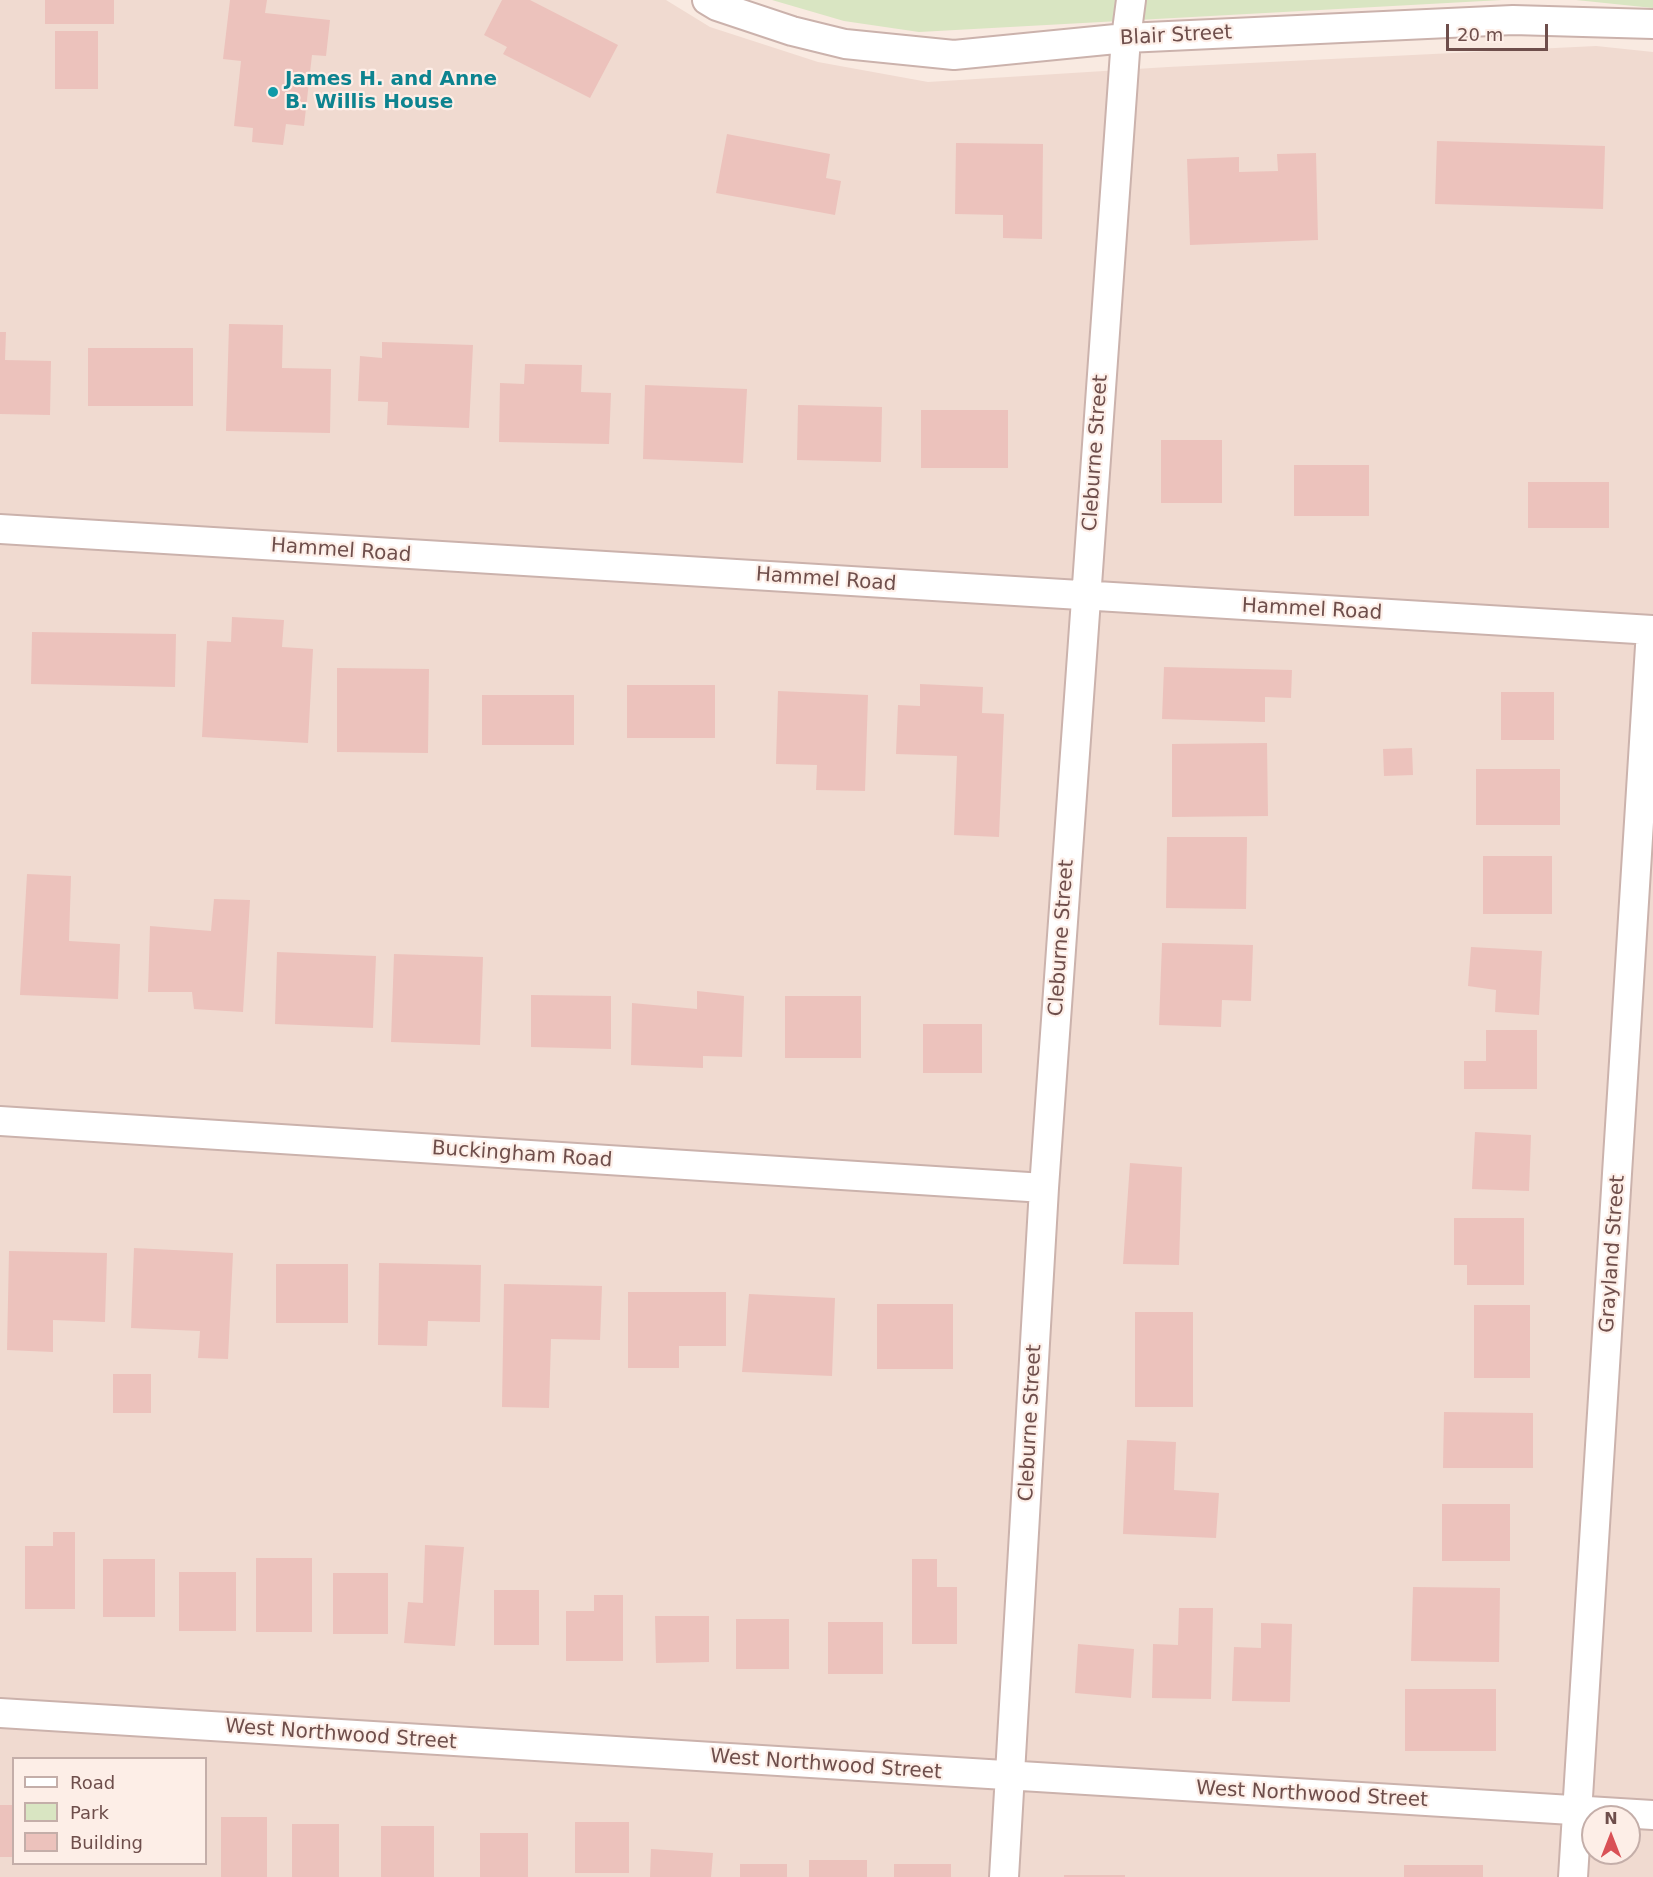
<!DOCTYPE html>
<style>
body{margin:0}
#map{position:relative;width:1653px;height:1877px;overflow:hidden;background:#f9eae1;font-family:"DejaVu Sans",sans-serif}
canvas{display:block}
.legend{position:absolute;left:12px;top:1757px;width:195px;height:108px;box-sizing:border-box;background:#fdeee7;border:2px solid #c4aea9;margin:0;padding:8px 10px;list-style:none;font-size:18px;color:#6e4e4b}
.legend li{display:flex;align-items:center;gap:12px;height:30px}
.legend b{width:30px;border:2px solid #c4aea9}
.north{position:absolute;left:1581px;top:1805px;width:60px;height:60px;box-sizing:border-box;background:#fdeee7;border:2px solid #c4aea9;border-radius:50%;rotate:0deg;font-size:16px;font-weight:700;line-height:24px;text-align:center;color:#6e4e4b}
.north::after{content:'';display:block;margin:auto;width:21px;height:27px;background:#d95156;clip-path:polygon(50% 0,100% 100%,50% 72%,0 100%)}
.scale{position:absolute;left:1446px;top:24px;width:102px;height:27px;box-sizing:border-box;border:3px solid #6e4e4b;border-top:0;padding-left:8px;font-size:18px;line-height:21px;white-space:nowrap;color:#6e4e4b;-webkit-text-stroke:4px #fdeee7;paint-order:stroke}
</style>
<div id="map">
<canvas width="1653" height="1877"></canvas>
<ul class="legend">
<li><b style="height:8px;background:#fff"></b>Road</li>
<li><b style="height:16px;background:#d9e5c2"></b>Park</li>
<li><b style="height:16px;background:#ecc2bc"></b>Building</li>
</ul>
<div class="north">N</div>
<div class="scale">20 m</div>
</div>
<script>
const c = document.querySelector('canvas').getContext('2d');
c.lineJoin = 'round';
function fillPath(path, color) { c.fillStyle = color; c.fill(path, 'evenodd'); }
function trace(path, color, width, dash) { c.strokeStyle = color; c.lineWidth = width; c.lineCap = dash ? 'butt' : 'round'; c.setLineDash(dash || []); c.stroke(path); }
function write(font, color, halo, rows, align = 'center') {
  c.font = font + ' "DejaVu Sans",sans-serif'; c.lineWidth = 4.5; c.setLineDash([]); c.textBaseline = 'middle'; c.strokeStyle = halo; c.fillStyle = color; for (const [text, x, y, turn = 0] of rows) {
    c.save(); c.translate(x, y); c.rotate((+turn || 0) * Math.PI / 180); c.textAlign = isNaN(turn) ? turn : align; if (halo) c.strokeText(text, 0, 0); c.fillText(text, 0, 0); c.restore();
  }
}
fillPath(new Path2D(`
 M0 0H666L710 27 818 62 928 82 1168 67 1596 46 1653 52V1877H0ZM14 1758H206V1864H14ZM1593 1817H1629V1853H1593Z`), '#f0dad0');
fillPath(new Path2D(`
 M772 0H1502L919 32 844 21Z
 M1576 0H1653V8Z`), '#d9e5c2');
fillPath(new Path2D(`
 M45 0H114V24H45Z
 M230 0H267L265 13 330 20 326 56 312 55 304 126 286 124 283 145 252 142 253 128 234 126 241 61 223 59Z
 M502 0H530L618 45 590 98 503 54 507 47 484 35Z
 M55 31H98V89H55Z
 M727 134 830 154 826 178 841 181 835 215 716 193Z
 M1437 141 1605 146 1603 209 1435 204Z
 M956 143 1043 144 1042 239 1003 238V215L955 214Z
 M1316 153 1318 240 1190 245 1187 159 1239 157V172L1278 171 1277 154Z
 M229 324 283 325 282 368 331 369 330 433 226 431Z
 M0 332H6L5 360 51 361 50 415 0 414Z
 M382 342 473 345 469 428 387 425 388 402 358 401 360 356 382 358Z
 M88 348H193V406H88Z
 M525 364 582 365 581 392 611 393 609 444 499 442 500 383 524 384Z
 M645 385 747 389 743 463 643 459Z
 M798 405 882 407 881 462 797 460Z
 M921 410H1008V468H921Z
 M1161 440H1222V503H1161Z
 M1294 465H1369V516H1294Z
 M1528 482H1609V528H1528Z
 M232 617 284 620 282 647 313 649 308 743 202 737 207 641 231 642Z
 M32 632 176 634 175 687 31 684Z
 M1164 667 1292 670 1291 698 1265 697V722L1162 719Z
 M337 668 429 669 428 753 337 752Z
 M920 684 983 687 982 713 1004 714 999 837 954 835 957 756 896 754 898 705 920 706Z
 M627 685H715V738H627Z
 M778 691 868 695 865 791 816 790 817 765 776 764Z
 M1501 692H1554V740H1501Z
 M482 695H574V745H482Z
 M1267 743 1268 816 1172 817V744Z
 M1412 748 1413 775 1384 776 1383 749Z
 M1476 769H1560V825H1476Z
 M1167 837H1247L1246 909 1166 908Z
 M1483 856H1552V914H1483Z
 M27 874 71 876 69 941 120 944 118 999 20 995Z
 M214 899 250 900 243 1012 194 1009 192 992H148L150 926 211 931Z
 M1162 943 1253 945 1251 1001 1222 1000 1221 1027 1159 1025Z
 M1471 947 1542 951 1539 1015 1495 1012 1496 990 1468 986Z
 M277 952 376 956 373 1028 275 1024Z
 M394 954 483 957 480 1045 391 1042Z
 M697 991 744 996 742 1057 703 1056V1068L631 1065 632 1003 697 1009Z
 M531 995 611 996V1049L531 1047Z
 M785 996H861V1058H785Z
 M923 1024H982V1073H923Z
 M1486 1030H1537V1089H1464V1061H1486Z
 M1475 1132 1531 1135 1529 1191 1472 1189Z
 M1130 1163 1182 1167 1179 1265 1123 1264Z
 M1454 1218H1524V1285H1467V1265H1454Z
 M134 1248 233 1253 228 1359 198 1358 200 1331 131 1328Z
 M9 1251 107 1253 105 1322 53 1320V1352L7 1350Z
 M379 1263 481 1265 480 1322 428 1321 427 1346 378 1345Z
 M276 1264H348V1323H276Z
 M504 1284 602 1286 600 1340 551 1339 549 1408 502 1407Z
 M628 1292H726V1346H679V1368H628Z
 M749 1294 835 1298 832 1376 742 1372Z
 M877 1304H953V1369H877Z
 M1474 1305H1530V1378H1474Z
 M1135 1312H1193V1407H1135Z
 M113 1374H151V1413H113Z
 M1444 1412 1533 1413V1468H1443Z
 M1127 1440 1176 1442 1174 1490 1219 1493 1216 1538 1123 1534Z
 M1442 1504H1510V1561H1442Z
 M53 1532H75V1609H25V1546H53Z
 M425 1545 464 1547 455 1646 404 1643 408 1602 423 1603Z
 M256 1558H312V1632H256Z
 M103 1559H155V1617H103Z
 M912 1559H937V1587H957V1644H912Z
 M179 1572H236V1631H179Z
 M333 1573H388V1634H333Z
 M1413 1587 1500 1588 1499 1662 1411 1661Z
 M494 1590H539V1645H494Z
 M594 1595H623V1661H566V1611H594Z
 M1179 1608H1213L1211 1699 1152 1698 1153 1644 1178 1645Z
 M655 1616H709V1662L656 1663Z
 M736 1619H789V1669H736Z
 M828 1622H883V1674H828Z
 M1261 1623 1292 1624 1290 1702 1232 1701 1234 1647 1261 1648Z
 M1078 1644 1134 1649 1131 1698 1075 1693Z
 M1405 1689H1496V1751H1405Z
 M0 1805H14V1857H0Z
 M221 1817H267V1877H221Z
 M575 1822H629V1873H575Z
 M292 1824H339V1877H292Z
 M381 1826H434V1877H381Z
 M480 1833H528V1877H480Z
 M651 1849 713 1853 711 1877H650Z
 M809 1860H867V1877H809Z
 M740 1864H787V1877H740Z
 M894 1864H951V1877H894Z
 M1404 1865H1483V1877H1404Z
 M1064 1875H1125V1877H1064Z`), '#ecc2bc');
const minor = new Path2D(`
 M707 0 717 6 792 31 845 44 954 55 1126 38 1513 20 1653 24
 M0 529 1653 630
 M0 1121 1044 1188
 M0 1713 1653 1815
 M1004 1877 1044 1188 1126 38 1131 0
 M1573 1877 1651 630`);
trace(minor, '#cbb2ac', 32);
trace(minor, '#fff', 28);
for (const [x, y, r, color] of [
 [273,92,6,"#0f9aa8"]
]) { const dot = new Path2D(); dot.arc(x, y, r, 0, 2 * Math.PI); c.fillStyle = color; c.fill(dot); trace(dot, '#fdeee7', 2); }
write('20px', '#6e4e4b', '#fdeee7', [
 ["Blair Street",1176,36,-3],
 ["Cleburne Street",1096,453,-86],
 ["Hammel Road",341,551,4],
 ["Hammel Road",826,580,4],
 ["Hammel Road",1312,610,3],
 ["Cleburne Street",1062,938,-86],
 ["Buckingham Road",522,1155,4],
 ["Grayland Street",1613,1254,-86],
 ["Cleburne Street",1031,1423,-87],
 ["West Northwood Street",341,1735,4],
 ["West Northwood Street",826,1765,4],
 ["West Northwood Street",1312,1795,3]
]);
write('bold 20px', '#0d838f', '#fdeee7', [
 ["James H. and Anne",285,80],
 ["B. Willis House",285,103]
], 'left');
</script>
